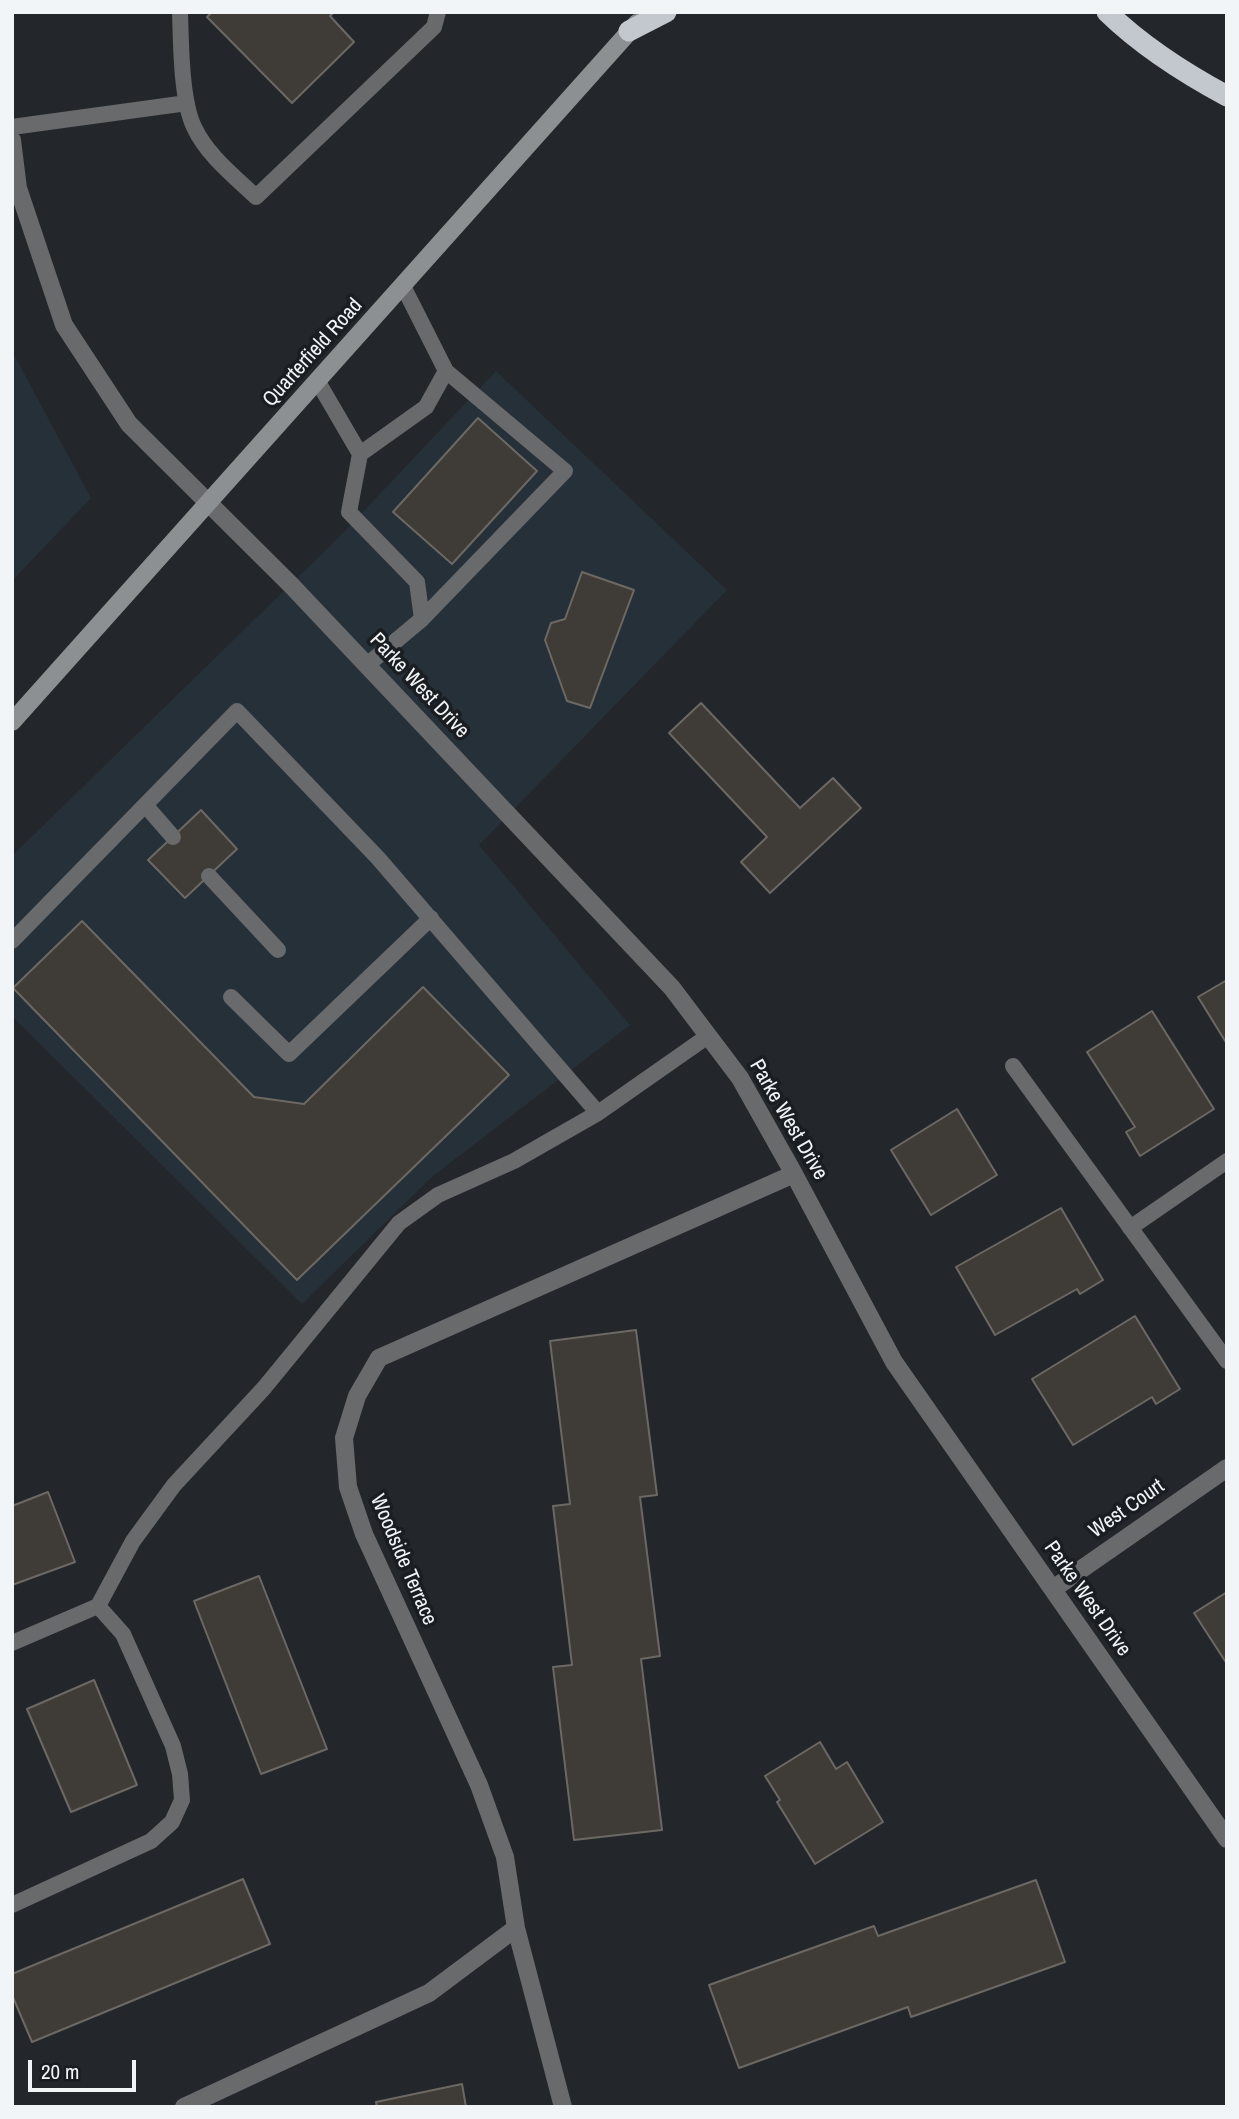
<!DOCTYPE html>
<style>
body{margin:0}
#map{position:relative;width:1239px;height:2119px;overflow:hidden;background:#23272b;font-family:"Archivo Narrow",sans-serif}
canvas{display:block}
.frame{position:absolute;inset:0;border:14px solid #f2f5f8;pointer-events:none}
.scale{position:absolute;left:28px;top:2060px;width:108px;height:32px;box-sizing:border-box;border:4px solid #f2f5f8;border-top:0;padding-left:9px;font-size:21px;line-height:24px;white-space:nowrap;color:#f2f5f8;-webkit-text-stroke:5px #1a1e22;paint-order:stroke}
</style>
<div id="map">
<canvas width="1239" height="2119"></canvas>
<div class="frame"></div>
<div class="scale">20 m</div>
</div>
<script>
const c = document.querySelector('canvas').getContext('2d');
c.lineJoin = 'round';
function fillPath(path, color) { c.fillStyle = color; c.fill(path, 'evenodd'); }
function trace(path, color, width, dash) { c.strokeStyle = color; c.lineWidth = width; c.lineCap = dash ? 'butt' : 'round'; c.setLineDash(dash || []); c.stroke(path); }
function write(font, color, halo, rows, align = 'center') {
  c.font = font + ' "Archivo Narrow",sans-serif'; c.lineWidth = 7; c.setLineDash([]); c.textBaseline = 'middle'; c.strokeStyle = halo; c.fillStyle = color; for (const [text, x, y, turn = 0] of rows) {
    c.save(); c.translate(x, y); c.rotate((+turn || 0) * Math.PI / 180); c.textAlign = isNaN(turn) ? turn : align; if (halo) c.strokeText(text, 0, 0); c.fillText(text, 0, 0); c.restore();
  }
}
fillPath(new Path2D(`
 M12 351 91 498 12 581Z
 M496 371 727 590 479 845 630 1025 433 1176 302 1304 12 1016V856L340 536Z`), '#263038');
const building = new Path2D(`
 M212 12H334L330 16 354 42 292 103 207 17Z
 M478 418 537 471 452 564 393 512Z
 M582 572 634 590 590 708 567 701 545 640 551 623 565 619Z
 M701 703 800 808 833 778 861 808 770 893 741 862 767 837 669 733Z
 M201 810 237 849 185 898 148 860Z
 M82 921 254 1097 304 1104 423 987 509 1075 297 1280 13 988Z
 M1227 980V1044L1198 997Z
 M1152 1011 1214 1109 1140 1156 1126 1132 1135 1127 1087 1052Z
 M957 1109 997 1175 931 1215 891 1150Z
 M1061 1208 1103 1280 1080 1294 1077 1289 995 1335 956 1267Z
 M1135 1316 1180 1389 1156 1404 1152 1397 1073 1445 1032 1379Z
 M636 1330 657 1495 640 1497 660 1656 641 1659 662 1830 574 1840 553 1667 572 1665 553 1506 570 1504 550 1341Z
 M48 1492 75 1562 12 1585V1506Z
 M259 1576 327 1749 261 1774 194 1601Z
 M1227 1592V1664L1194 1613Z
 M94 1680 137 1785 71 1812 27 1709Z
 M820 1742 836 1769 847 1762 883 1822 815 1864 777 1802 780 1800 765 1776Z
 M243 1879 270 1944 32 2042 12 1995V1974Z
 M1036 1880 1065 1962 911 2017 908 2007 739 2068 709 1985 874 1926 878 1936Z
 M462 2084 466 2107H377L376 2102Z`);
fillPath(building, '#3f3b36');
trace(building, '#6c6863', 2);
trace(new Path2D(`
 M180 12C181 43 181 100 194 127 207 155 234 176 256 197L434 27 438 12
 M12 127 187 103
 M318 382 360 454 349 512 417 582 422 619 367 665
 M360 454 426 407 446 371 403 286
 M422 619 565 471 446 371
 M146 806 173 837
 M209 876 278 950
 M12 941 237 711 378 858 598 1113
 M231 997 289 1054 431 918
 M1013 1066 1227 1361
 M1130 1228 1227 1161
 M12 1643 98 1606 133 1541 174 1485 264 1388 399 1223 438 1195 514 1161 598 1113 708 1036
 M12 1905 151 1841 172 1822 182 1800 180 1774 173 1746 123 1634 98 1606`), '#686a6c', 16);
trace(new Path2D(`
 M12 140 18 188 64 325 129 424 291 585 672 988 740 1078 794 1174 894 1362 1227 1839
 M1053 1589 1227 1468
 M516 1928 563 2107
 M184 2107 429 1993 516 1928 505 1857 479 1785 364 1534 348 1487 344 1438 357 1396 379 1358 794 1174`), '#686a6c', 18);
trace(new Path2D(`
 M12 722 637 23`), '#8c9093', 18);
trace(new Path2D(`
 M1107 12C1140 44 1186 74 1227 96
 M629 31 666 12`), '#c2c8cd', 21);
write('21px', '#f2f5f8', '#1a1e22', [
 ["Quarterfield Road",313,353,-48],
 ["Parke West Drive",419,686,47],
 ["Parke West Drive",788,1120,60],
 ["West Court",1127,1509,-35],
 ["Woodside Terrace",403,1560,67],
 ["Parke West Drive",1087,1599,55]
]);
</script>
